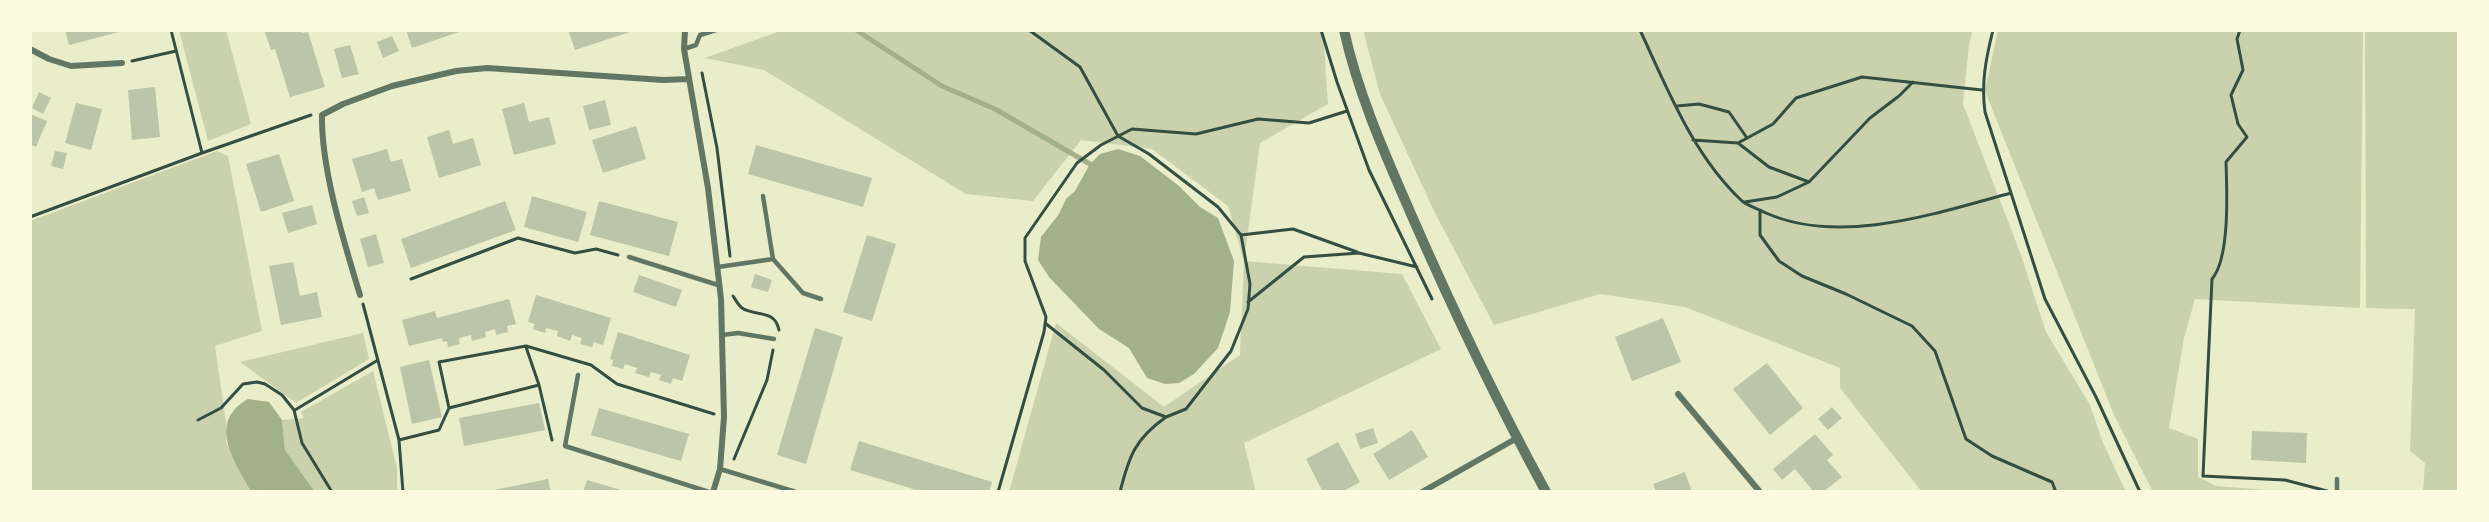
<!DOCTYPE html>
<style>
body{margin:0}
#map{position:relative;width:2489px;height:522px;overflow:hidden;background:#e9edc9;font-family:Commissioner,sans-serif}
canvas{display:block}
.frame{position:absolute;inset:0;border:32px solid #fefae0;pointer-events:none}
</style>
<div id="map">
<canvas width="2489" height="522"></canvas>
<div class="frame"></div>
</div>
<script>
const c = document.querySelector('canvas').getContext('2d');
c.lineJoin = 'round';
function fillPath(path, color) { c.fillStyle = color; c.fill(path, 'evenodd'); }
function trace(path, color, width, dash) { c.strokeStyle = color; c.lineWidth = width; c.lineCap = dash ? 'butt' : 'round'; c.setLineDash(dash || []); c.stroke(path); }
fillPath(new Path2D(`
 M179 30H226L251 124 208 141Z
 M783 30H1323L1328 104 1260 143 1244 261 1402 274 1441 349 1244 443 1256 492H1009L1056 323 1164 407 1240 355 1244 262 1228 206 1152 149 1081 140 1033 201 966 194 764 70 705 58Z
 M1363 30H1973L1969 44 1963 104 2021 255 2046 332 2090 405 2103 443 2126 492H1922L1840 388V368L1685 307 1600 294 1494 325 1435 213 1380 94Z
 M1998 30H2363L2360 308 2195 299 2184 338 2169 428 2198 439V477L2216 486 2294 492H2153L2114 415 1985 91Z
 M2365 30H2459V492H2423L2425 463 2410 451 2415 309 2366 308Z
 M217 151 228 156 262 331 215 346 226 422V442L250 492H30V221Z
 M363 333 369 359 296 403 240 362Z
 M373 371 397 468V492H315L285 450 282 420 304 418 301 412Z`), '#cad2ad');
fillPath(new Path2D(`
 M1118 149 1140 156 1179 186 1200 207 1218 218 1234 261 1230 312 1218 348 1194 374 1179 383 1165 384 1147 378 1129 348 1099 329 1049 277 1038 260 1041 237 1059 214 1066 199 1075 191 1090 164 1100 154Z
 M248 399 269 402 282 420 285 450 315 492H251C235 461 206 423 248 399Z`), '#a3b18a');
trace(new Path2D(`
 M856 30 942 86 995 109 1090 164`), '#a3b18a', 5);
fillPath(new Path2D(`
 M65 30H119V32L69 45Z
 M264 30H301L302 33 308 32 325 87 290 97 275 49 271 50Z
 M406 30H465L412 48Z
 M568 30H636L575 50Z
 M392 36 399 51 383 58 377 42Z
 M350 45 359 74 342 78 334 49Z
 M155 87 160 137 132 140 128 90Z
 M39 92 51 98 43 114 32 108Z
 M605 100 611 125 589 130 583 106Z
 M76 103 102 109 91 150 65 143Z
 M524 103 529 122 549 117 556 144 514 155 502 109Z
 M30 114 47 121 36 147 30 144Z
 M636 126 646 159 603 173 592 140Z
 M449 130 453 144 473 138 481 165 439 178 427 137Z
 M756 145 872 178 863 207 748 174Z
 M387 149 391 162 402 159 411 191 378 200 374 188 362 192 352 159Z
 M55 151 67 153 63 169 51 166Z
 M279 154 294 201 261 212 246 164Z
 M532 196 587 212 578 242 524 227Z
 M364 197 369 213 357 216 352 201Z
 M505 201 516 230 411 268 401 239Z
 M599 201 678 222 669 256 590 235Z
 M312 205 317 224 288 233 282 213Z
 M376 234 384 263 368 267 360 239Z
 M867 235 896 244 872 321 843 312Z
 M293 262 300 296 317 292 322 317 281 325 269 266Z
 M755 274 772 280 768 292 751 287Z
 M639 275 682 290 676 307 633 292Z
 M536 295 611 318 603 345 594 342 592 347 580 344 582 338 572 335 570 341 557 336 558 331 546 328 545 333 533 329 535 324 528 322Z
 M509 299 516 324 507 326 508 332 496 335 495 329 485 332 486 337 472 341 471 335 459 338 460 344 448 347 447 341 443 342 442 338 409 346 402 320 435 311 437 318Z
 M1663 318 1681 362 1632 381 1615 337Z
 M815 328 843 337 806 464 777 455Z
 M618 332 690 355 682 381 673 378 671 384 659 380 661 375 651 372 649 377 635 373 637 368 625 364 623 369 612 366 613 360 610 359Z
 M429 360 442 417 412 424 400 367Z
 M1767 363 1803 408 1770 435 1733 389Z
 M539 403 545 430 464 446 459 418Z
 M1832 407 1842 418 1828 430 1818 419Z
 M599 408 689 434 681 461 591 435Z
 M1373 428 1378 443 1360 449 1355 434Z
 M1412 430 1428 457 1389 480 1373 454Z
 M2252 431 2307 433 2306 463 2251 460Z
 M1815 434 1833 455 1827 460 1842 477 1823 492H1814L1795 469 1782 480 1773 469Z
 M859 441 992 482 989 492H923L850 470Z
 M1338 442 1360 482 1342 492H1323L1306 459Z
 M1685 472 1692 492H1656L1653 484Z
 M548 479 551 492H489V491Z
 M587 480 621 490 620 492H583Z`), '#bcc5a7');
trace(new Path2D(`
 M171 30 202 153
 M1029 30 1080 67 1118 136 1149 154 1218 207 1241 235 1250 284 1248 309 1231 351 1186 409 1166 417 1142 408 1104 370 1045 323
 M1321 30 1337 82 1369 170 1432 299
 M1640 30C1668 90 1693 155 1742 201 1748 206 1759 209 1766 213 1840 246 1937 213 2011 193
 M1993 30C1986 58 1981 83 1985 112L2045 299 2096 397 2140 492
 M2240 30 2237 39 2243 70 2231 95 2238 124 2247 137 2226 162C2227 191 2230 258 2212 279L2203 476 2285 480 2327 491
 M132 61 176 51
 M702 73 717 148 730 256
 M1677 106 1699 104 1729 112 1747 138
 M1693 140 1738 143 1769 167 1809 182
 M1738 143 1773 124 1796 98 1862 77 1982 90
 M1745 202 1777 197 1809 182 1870 118 1899 96 1913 82
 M1760 210V235L1779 261 1802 276 1846 294 1912 326 1935 351 1966 439 1992 456 2052 482 2056 492
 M30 217 202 153 311 115
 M1241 235 1293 229 1357 252
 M411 279 518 238 575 253 596 249 618 255
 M733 296C735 299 739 306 742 308 756 317 775 309 779 330
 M1248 302 1304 257 1359 253 1417 267
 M363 304 399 440 403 492
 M526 347 539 385 552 440
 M449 408 539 385
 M295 410 378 360
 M198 420 221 408 243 384 257 382 265 384 282 395 294 410 302 443 332 492
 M399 440 439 430 449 408 439 362 526 346 591 365 617 384 714 414
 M734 459 767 380 773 350
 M998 492 1044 332 1046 317 1025 261V238L1077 163 1101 145 1132 129 1196 134 1258 119 1309 123 1347 111
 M1120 492C1129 456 1135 439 1166 417`), '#344e41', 3);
trace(new Path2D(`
 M684 49 696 45 700 35 716 30
 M763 196 773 259 803 293 821 299
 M629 257 718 285
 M718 267 773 259
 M722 335 738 333 774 339
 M578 375 565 446 709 492
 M720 469 796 492
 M2337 479V492`), '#617663', 4.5);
trace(new Path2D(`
 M685 30 684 49 708 188 721 299 724 417 720 469 713 492
 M30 49 49 59 71 66 122 63
 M360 295C344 242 321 169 322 115L343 104 392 86 456 71 487 68 663 80 688 79
 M1678 394 1760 492
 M1422 492 1517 438`), '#617663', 6);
trace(new Path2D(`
 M1344 30C1358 94 1385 154 1411 214 1452 308 1497 402 1546 492`), '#617663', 10);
</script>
